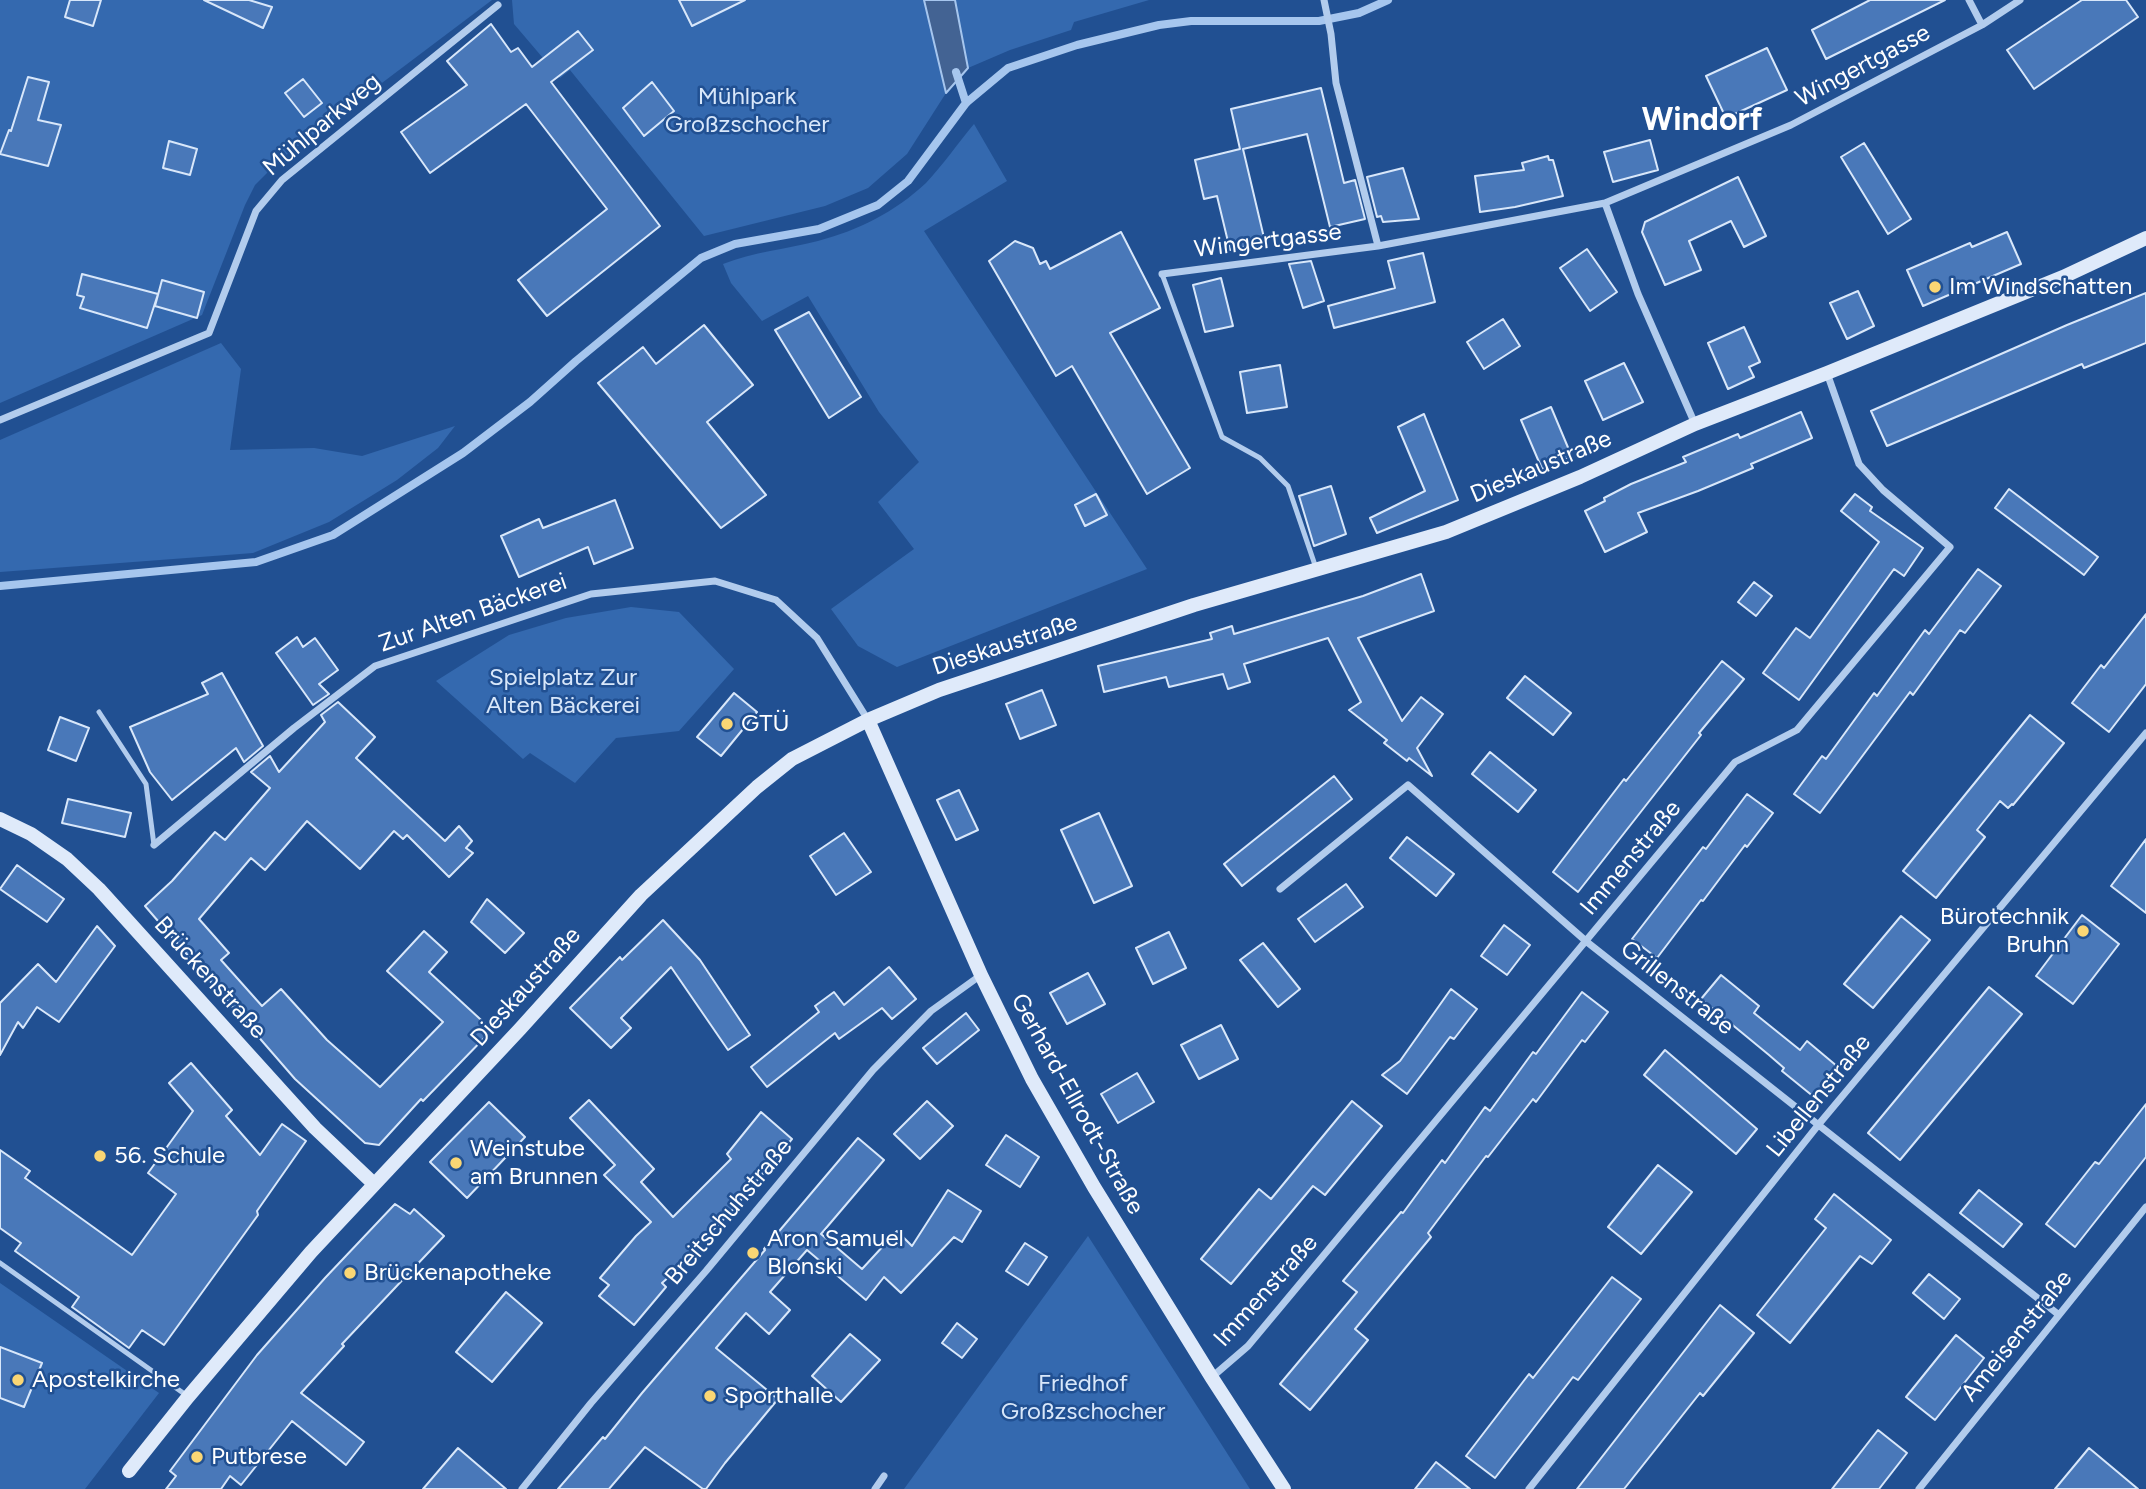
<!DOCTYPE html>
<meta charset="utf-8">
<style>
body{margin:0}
canvas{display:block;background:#215092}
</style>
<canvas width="2146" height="1489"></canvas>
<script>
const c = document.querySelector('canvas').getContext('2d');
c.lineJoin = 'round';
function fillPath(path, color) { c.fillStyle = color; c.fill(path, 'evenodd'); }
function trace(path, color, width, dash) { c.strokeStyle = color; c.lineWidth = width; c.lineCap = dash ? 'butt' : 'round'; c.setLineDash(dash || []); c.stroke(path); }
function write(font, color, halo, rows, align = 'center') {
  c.font = font + ' Figtree,sans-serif'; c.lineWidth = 5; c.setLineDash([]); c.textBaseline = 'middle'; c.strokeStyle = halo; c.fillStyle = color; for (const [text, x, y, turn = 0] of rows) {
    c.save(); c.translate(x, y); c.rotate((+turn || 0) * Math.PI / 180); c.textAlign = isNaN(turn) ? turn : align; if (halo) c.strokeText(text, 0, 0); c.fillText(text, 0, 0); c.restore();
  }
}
fillPath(new Path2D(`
 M0 0H492L281 159 255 185 245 205 202 315 0 403Z
 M512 0H924L946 93 907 154 868 188 825 206 704 236 570 70 560 78 514 24Z
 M955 0H1149L1074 22 1071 30 1010 50 968 68Z
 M974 124 1007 181 924 231 1147 569 897 667 858 646 831 609 914 549 878 502 919 462 879 412 808 296 762 321 731 283 723 264C753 252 787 249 818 241 859 230 895 212 926 183 943 165 958 143 974 124Z
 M221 343 241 369 230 450 314 448 362 456 455 426 438 448 397 480 329 522 253 553 0 572V440Z
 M631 607 679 612 734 669 679 731 616 738 575 783 530 753 523 759 436 681 509 635 566 618Z
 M1088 1236 1250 1489H904Z
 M0 1283 159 1393 85 1489H0Z`), '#3469af');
const water = new Path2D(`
 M924 0H955L968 68 946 93Z`);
fillPath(water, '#436393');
trace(water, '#a6c6ee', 2);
trace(new Path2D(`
 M956 72 966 103
 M0 586 256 562 333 535 463 453 530 402 576 361 701 258 735 244 819 229 878 205 908 181 966 103 1008 68 1077 45 1159 25 1191 21H1319L1359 13 1388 0`), '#a6c6ee', 8);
const building = new Path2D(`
 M70 0H101L93 26 65 17Z
 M204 0H249L272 7 263 28Z
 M679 0H745L692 26Z
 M1870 0H1945L1826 59 1812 30Z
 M2082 0H2126L2138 17 2034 89 2007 50Z
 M491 24 511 52 518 48 532 67 578 31 593 50 551 82 660 226 547 316 518 280 607 209 526 104 430 173 401 132 467 85 447 61Z
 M1767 48 1787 90 1726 118 1706 76Z
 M28 77 49 82 38 120 61 125 48 166 0 154 9 130 11 131Z
 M303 79 322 103 304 117 285 93Z
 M652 82 674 111 644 136 623 108Z
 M1321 88 1344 183 1355 180 1365 219 1330 227 1307 134 1243 149 1265 242 1230 250 1217 196 1204 199 1195 160 1240 149 1231 109Z
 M1650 140 1658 170 1613 182 1604 152Z
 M169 141 197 149 190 175 163 168Z
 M1864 143 1911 219 1888 234 1841 157Z
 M1548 156 1549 160H1553L1563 196 1515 207 1480 212 1475 176 1524 170 1522 163Z
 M1403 168 1419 219 1383 222 1381 216 1377 217 1367 177Z
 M1738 177 1766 236 1744 247 1731 221 1689 241 1701 270 1665 285 1642 232 1645 222Z
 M1121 232 1160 308 1110 333 1190 468 1147 494 1072 366 1056 376 989 261 1015 241 1033 248 1040 264 1046 261 1050 269Z
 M2007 232 2021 264 1923 306 1907 270 1970 243 1972 247Z
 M1587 249 1617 292 1590 311 1560 268Z
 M1423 253 1435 302 1334 328 1328 306 1395 288 1388 261Z
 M1311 261 1324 301 1303 308 1289 264Z
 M82 274 158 294 147 328 80 308 84 297 77 295Z
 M1221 278 1233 326 1205 332 1193 285Z
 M162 280 204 292 197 318 155 306Z
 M1858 291 1874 326 1847 339 1830 303Z
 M2146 293V343L2084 368 2082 364 1887 446 1871 411 2067 325Z
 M809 312 861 397 829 418 775 330Z
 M1503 319 1520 346 1484 369 1467 342Z
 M704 325 753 385 707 422 766 495 721 528 598 383 643 347 656 364Z
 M1744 327 1760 362 1749 367 1754 377 1728 389 1708 343Z
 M1624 363 1643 402 1603 420 1585 381Z
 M1280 365 1287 407 1247 413 1240 372Z
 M1551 407 1572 457 1542 469 1521 420Z
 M1801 412 1812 438 1751 464 1753 468 1698 491 1638 513 1647 532 1605 552 1585 511 1605 501 1604 498 1631 484 1686 462 1683 457 1738 434 1740 438Z
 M1424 414 1458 500 1377 533 1370 518 1425 491 1398 427Z
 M1331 486 1346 534 1314 546 1299 496Z
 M2009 489 2098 557 2084 575 1995 508Z
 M1096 494 1107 515 1085 526 1075 505Z
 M1855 494 1872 507 1870 511 1923 548 1904 576 1894 569 1799 700 1763 673 1796 628 1810 638 1879 542 1841 511Z
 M615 500 633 548 594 564 588 547 519 577 501 536 539 519 543 528Z
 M1978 569 2001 586 1965 633 1960 630 1913 695 1910 692 1820 813 1794 794 1822 756 1826 759 1874 693 1877 696 1925 630 1929 634Z
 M1421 574 1434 611 1358 638 1402 721 1421 697 1443 714 1417 748 1432 776 1409 758 1407 761 1384 743 1387 740 1349 710 1361 702 1328 638 1244 664 1250 682 1228 689 1223 674 1169 687 1166 677 1104 692 1098 666 1212 639 1210 633 1232 626 1234 634 1363 596Z
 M1754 582 1772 596 1756 616 1738 602Z
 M2146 614V684L2109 732 2072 703 2101 665 2104 668Z
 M297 637 303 647 315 638 338 670 319 684 329 694 313 705 276 653Z
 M1722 661 1744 679 1699 733 1701 735 1578 892 1553 872 1624 779 1626 781Z
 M222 673 263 746 244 762 236 748 172 800 150 772 130 727 208 694 202 683Z
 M1525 676 1571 713 1553 735 1507 698Z
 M1042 690 1056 725 1020 739 1006 704Z
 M734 693 757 712 721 756 697 737Z
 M338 702 375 737 356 758 445 841 459 826 472 841 466 848 473 853 449 877 407 835 403 839 394 831 360 869 307 821 265 870 251 858 199 919 229 953 221 960 262 1006 281 989 327 1040 380 1087 443 1022 387 971 424 931 447 952 429 972 492 1030 423 1101 421 1099 379 1145 365 1143 295 1079 145 906 172 881 215 832 225 840 270 788 251 772 270 756 279 772 325 722 321 715Z
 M2030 715 2064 743 2013 805 2012 804 2008 808 2000 801 1977 830 1985 837 1936 898 1903 871Z
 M60 717 89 728 76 761 48 750Z
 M1490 752 1536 790 1518 812 1472 774Z
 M1334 776 1352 799 1242 886 1224 864Z
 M959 790 978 830 956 840 937 800Z
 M1747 794 1773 813 1747 847 1745 845 1703 901 1701 900 1657 958 1632 939 1703 847 1706 849Z
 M68 799 131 813 125 837 62 823Z
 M1099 813 1132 886 1094 903 1061 830Z
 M844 833 871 872 836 895 810 856Z
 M1407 837 1454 874 1436 896 1390 858Z
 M2146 839V913L2111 886Z
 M17 865 64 899 47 922 0 889Z
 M1346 884 1363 907 1315 942 1298 919Z
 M487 899 524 933 505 953 471 922Z
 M2082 915 2119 944 2073 1004 2036 976Z
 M1901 916 1930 940 1873 1008 1844 984Z
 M663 920 700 960 750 1035 728 1050 671 967 621 1018 631 1028 611 1048 570 1008 620 957 622 960Z
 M1504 925 1530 945 1507 975 1481 956Z
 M97 926 115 946 59 1022 37 1007 23 1028 18 1022 0 1055V1003L38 964 56 982Z
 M1169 932 1186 968 1153 984 1136 948Z
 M1263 943 1300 989 1278 1007 1240 960Z
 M889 967 916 999 892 1019 882 1008 839 1039 835 1033 767 1087 751 1067 819 1012 815 1006 834 992 844 1005Z
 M1088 973 1105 1004 1067 1024 1050 993Z
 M1721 975 1759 1006 1754 1013 1800 1050 1807 1041 1838 1067 1814 1097 1782 1071 1784 1068 1769 1055 1701 999Z
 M1989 987 2022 1014 1900 1160 1868 1133Z
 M1451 989 1477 1009 1454 1039 1450 1037 1407 1094 1382 1075 1400 1061Z
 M1582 992 1608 1012 1585 1042 1582 1040 1536 1102 1533 1099 1488 1157 1486 1156 1428 1233 1431 1237 1355 1329 1368 1340 1310 1410 1280 1384 1357 1292 1343 1281 1401 1212 1403 1213 1442 1160 1445 1163 1485 1107 1490 1111 1533 1052 1536 1054Z
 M966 1013 979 1030 937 1064 923 1048Z
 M1221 1025 1238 1059 1199 1079 1181 1045Z
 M1665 1050 1757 1129 1736 1154 1644 1075Z
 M191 1063 232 1110 226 1116 260 1155 282 1124 306 1141 257 1211 258 1215 164 1345 142 1330 129 1348 72 1307 79 1297 15 1251 21 1243 0 1228V1150L30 1171 25 1178 132 1255 176 1194 148 1173 193 1111 169 1083Z
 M1137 1073 1154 1102 1118 1123 1101 1094Z
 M589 1100 654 1169 641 1182 673 1217 731 1159 727 1154 761 1112 792 1139 730 1213 698 1245 701 1248 662 1283 666 1287 634 1325 599 1296 609 1285 600 1278 636 1236 651 1222 604 1175 615 1165 570 1118Z
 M927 1101 953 1126 920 1159 894 1134Z
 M1352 1101 1382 1126 1325 1195 1313 1186 1231 1284 1201 1259 1259 1189 1271 1199Z
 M489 1102 525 1137 467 1198 430 1162Z
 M2146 1104V1157L2075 1247 2046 1224 2095 1162 2099 1164Z
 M1006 1135 1039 1157 1020 1187 986 1165Z
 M858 1138 884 1160 821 1234 862 1269 897 1231 912 1246 948 1190 981 1211 962 1242 954 1237 901 1293 884 1277 866 1300 807 1250 770 1292 790 1310 769 1334 746 1313 716 1348 778 1399 725 1463 706 1489H703L645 1447 609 1489H558L603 1437 605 1439 642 1393 765 1250 764 1249Z
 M1658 1165 1692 1192 1641 1254 1608 1227Z
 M1979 1190 2022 1224 2003 1247 1960 1213Z
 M1834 1194 1891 1240 1872 1264 1860 1256 1790 1343 1757 1315 1826 1228 1815 1219Z
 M395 1204 410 1214 414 1209 444 1236 342 1344 344 1346 301 1393 364 1442 346 1465 292 1421 241 1485 230 1476 221 1489H166L176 1476 170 1471 257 1355 325 1278Z
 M1025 1243 1047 1257 1028 1285 1006 1271Z
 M1929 1274 1960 1299 1944 1319 1913 1293Z
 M1612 1277 1641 1299 1578 1380 1573 1377 1495 1478 1466 1456 1529 1374 1533 1378Z
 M506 1292 542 1323 492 1382 456 1352Z
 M1720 1305 1754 1333 1703 1396 1700 1393 1624 1489H1577Z
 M957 1323 977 1339 962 1358 942 1343Z
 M850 1334 880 1360 841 1402 812 1376Z
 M1956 1335 1984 1358 1935 1420 1906 1397Z
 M0 1347 42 1363 24 1407 0 1398Z
 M1878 1430 1907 1453 1879 1489H1832Z
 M458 1448 506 1489H423Z
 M2089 1448 2138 1489H2055Z
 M1436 1462 1470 1489H1415Z`);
fillPath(building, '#4978b9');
trace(building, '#d8e7fa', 2);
trace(new Path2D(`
 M1162 274 1222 437 1260 458 1288 486 1316 568
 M99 712 146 784 154 845
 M0 1263 186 1395`), '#b2cced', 5);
trace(new Path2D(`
 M1324 0 1331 34 1336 83 1378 246
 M1969 0 1982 25
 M1605 203 1638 294 1695 424
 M1162 274 1378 246 1605 203 1791 125 1982 25 2020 0
 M0 420 209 333 256 211 282 180 498 5
 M154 845 294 728 375 666 591 594 715 581 776 600 817 638 868 720
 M1280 889 1408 785 1587 942 2059 1315
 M1212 1377 1248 1346 1735 762 1797 730 1950 547 1883 490 1859 464 1827 373
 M522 1489 591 1403 706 1271 873 1070 931 1011 981 975
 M875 1489 884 1476
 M1529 1489 1819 1124 2146 733
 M1919 1489 2146 1207`), '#b2cced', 7);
trace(new Path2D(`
 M868 720 981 975 1032 1079 1094 1187 1212 1378 1284 1489
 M0 819 31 834 67 859 99 889 315 1128 374 1184
 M129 1471 188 1397 311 1252 520 1029 641 895 757 787 792 759 868 720 939 690 1194 605 1446 532 1580 477 1695 424 1827 373 2063 277 2146 238`), '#dfeafa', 14);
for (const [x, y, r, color] of [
 [1935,287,7,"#fad674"],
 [727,724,7,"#fad674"],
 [2083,931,7,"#fad674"],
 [100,1156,7,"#fad674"],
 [456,1163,7,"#fad674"],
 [753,1253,7,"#fad674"],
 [350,1273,7,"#fad674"],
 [18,1380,7,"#fad674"],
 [710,1396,7,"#fad674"],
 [197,1457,7,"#fad674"]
]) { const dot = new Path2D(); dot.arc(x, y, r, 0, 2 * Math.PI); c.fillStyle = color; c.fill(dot); trace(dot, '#215092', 2.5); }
write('24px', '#fff', '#215092', [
 ["Wingertgasse",1863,66,-28],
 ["Mühlparkweg",322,125,-40],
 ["Wingertgasse",1268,241,-7],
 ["Dieskaustraße",1541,467,-23],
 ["Zur Alten Bäckerei",473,613,-19],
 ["Dieskaustraße",1005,645,-18],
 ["Immenstraße",1631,858,-50],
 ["Brückenstraße",210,978,48],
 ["Dieskaustraße",526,987,-48],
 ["Grillenstraße",1677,988,38],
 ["Libellenstraße",1819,1096,-51],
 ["Gerhard-Ellrodt-Straße",1077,1104,61],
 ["Breitschuhstraße",729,1212,-50],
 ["Immenstraße",1266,1291,-48],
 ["Ameisenstraße",2017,1336,-51]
]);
write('24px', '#d8e7fa', '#215092', [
 ["Mühlpark",747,97],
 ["Großzschocher",747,125],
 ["Spielplatz Zur",563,678],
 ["Alten Bäckerei",563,706],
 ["Friedhof",1083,1384],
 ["Großzschocher",1083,1412]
]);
write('24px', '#fff', '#215092', [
 ["Im Windschatten",1949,287],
 ["GTÜ",741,724],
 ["Bürotechnik",2069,917,"right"],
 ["Bruhn",2069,945,"right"],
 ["Weinstube",470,1149],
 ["am Brunnen",470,1177],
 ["56. Schule",114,1156],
 ["Aron Samuel",767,1239],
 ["Blonski",767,1267],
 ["Brückenapotheke",364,1273],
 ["Apostelkirche",32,1380],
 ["Sporthalle",724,1396],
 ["Putbrese",211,1457]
], 'left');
write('bold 32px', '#fff', '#215092', [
 ["Windorf",1702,121]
]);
</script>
